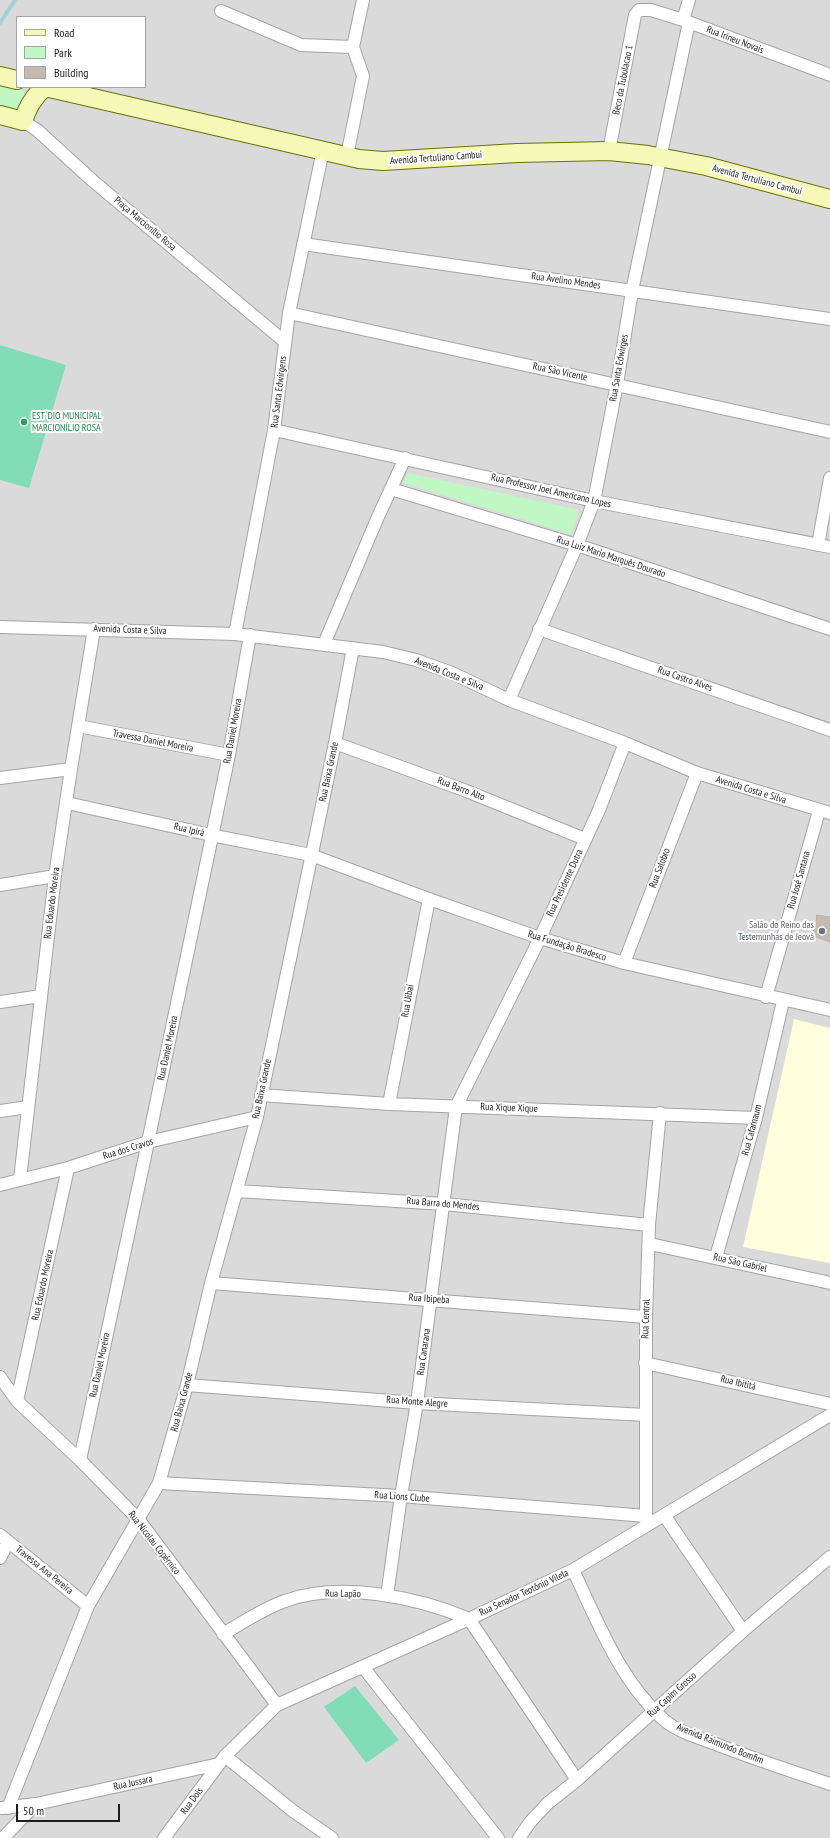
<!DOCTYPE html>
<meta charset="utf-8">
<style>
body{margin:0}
#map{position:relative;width:830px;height:1838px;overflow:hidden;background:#eeeae3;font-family:"PT Sans Narrow",sans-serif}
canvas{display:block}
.legend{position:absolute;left:16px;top:16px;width:130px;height:72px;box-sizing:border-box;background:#fff;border:1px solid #a5a5a5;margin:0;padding:5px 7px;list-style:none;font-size:12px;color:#1d1d1d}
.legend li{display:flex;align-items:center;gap:8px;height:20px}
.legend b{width:20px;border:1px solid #a5a5a5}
.scale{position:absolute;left:16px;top:1804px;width:104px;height:18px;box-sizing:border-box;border:2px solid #1d1d1d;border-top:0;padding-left:5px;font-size:12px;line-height:14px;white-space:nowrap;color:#1d1d1d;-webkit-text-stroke:3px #fff;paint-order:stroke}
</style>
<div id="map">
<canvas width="830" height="1838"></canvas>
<ul class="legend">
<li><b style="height:5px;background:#f6f8b7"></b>Road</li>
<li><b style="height:11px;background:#c0f8c3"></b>Park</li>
<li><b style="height:11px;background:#c3bab3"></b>Building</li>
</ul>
<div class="scale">50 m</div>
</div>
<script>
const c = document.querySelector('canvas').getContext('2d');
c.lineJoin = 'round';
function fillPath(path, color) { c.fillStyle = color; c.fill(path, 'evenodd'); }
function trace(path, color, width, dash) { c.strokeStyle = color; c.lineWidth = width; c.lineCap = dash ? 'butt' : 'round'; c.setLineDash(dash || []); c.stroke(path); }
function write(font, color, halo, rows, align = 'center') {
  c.font = font + ' "PT Sans Narrow",sans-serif'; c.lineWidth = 4; c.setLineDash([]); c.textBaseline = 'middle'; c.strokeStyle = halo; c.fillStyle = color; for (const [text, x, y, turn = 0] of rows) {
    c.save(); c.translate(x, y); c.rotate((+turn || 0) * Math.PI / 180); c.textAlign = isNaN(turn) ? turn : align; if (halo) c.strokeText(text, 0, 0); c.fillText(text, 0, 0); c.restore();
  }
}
fillPath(new Path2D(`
 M0 0H830V1838H0ZM17 17H145V87H17Z`), '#dbdada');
fillPath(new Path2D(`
 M794 1019 830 1028V1263L743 1247Z`), '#fefddc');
fillPath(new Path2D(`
 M0 82 21 87 25 96 21 107 14 111 0 108Z
 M408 473 579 510 571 534 403 483Z`), '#c0f8c3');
fillPath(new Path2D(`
 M0 345 66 365 29 488 0 480Z
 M355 1686 399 1740 366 1763 324 1707Z`), '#82dcb7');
trace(new Path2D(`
 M0 23 15 0`), '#a4d0db', 4);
const building = new Path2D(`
 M817 915 830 917V942L811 935 816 926Z`);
fillPath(building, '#c3bab3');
trace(building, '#bfb0a6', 1);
const street = new Path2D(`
 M221 11 301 45 353 47 363 76 347 156
 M683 20 689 0
 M353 47 363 0
 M23 121 37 130 93 181 285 342
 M609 151 635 15 639 10H651L683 20 830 75
 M303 244 830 319
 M289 313 830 432
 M274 430 594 501 830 547
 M391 489 577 545 830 629
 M818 545 830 478
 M0 627 235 634 383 652 416 660 452 673 509 700 625 743 697 773 830 813
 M539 629 830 730
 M235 634 274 430 289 313 323 150
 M324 644 377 519 405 458
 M509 700 577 545 594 501 617 384 632 291 689 22
 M78 726 229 755
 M335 743 464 790 585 839
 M0 778 71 769
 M67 803 211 835 311 855 429 899 540 938 624 963 830 1010
 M0 885 55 876
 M624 963 697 773
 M766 997 819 811
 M0 1002 41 996
 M261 1095 389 1104 756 1118
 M389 1104 429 899
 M0 1111 28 1107
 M20 1179 55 876 71 769 94 629
 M0 1185 68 1168 148 1142 257 1117
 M237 1191 444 1204 649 1225
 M650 1244 830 1283
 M716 1257 756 1118 783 1001
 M211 1283 646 1317
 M645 1363 830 1404
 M0 1377 17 1401 80 1460 139 1520 277 1705
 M187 1385 417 1403 646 1415
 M17 1401 68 1168
 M80 1460 148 1142 229 755 250 635
 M159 1483 401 1496 646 1516
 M664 1515 743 1631
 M646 1523V1317L649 1225 660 1113
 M0 1535 88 1606
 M0 1558 8 1542
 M573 1570C598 1622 620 1681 664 1720 677 1731 696 1737 713 1743 751 1758 791 1771 830 1784
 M387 1596 401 1496 417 1403 456 1107 540 938 599 810 625 743
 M223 1634C242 1623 264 1608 285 1601 339 1581 418 1597 469 1619L577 1780
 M363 1667 498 1838
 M225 1756 293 1811 332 1838
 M2 1808 36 1804 219 1764
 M8 1808 88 1606 159 1483 187 1385 211 1283 257 1117 335 743 353 648
 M3 1838 36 1804
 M164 1838 225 1756 277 1705 469 1619 573 1570 830 1415
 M519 1838 531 1821 548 1803 577 1780 743 1631 830 1557`);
const secondary = new Path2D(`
 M0 76 17 80
 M45 87 359 159 383 161 517 153 609 151 648 155 706 166 830 199
 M0 115 23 121C28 107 33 97 45 87`);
trace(street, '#a4a4a4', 14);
trace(secondary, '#697107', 20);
trace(street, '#fff', 12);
trace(secondary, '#f6f8b7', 18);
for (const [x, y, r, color] of [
 [24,422,4,"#2e9e5b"],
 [822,931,4,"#6b7280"]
]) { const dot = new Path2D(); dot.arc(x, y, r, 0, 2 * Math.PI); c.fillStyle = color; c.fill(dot); trace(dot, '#fff', 1.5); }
write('10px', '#1d1d1d', '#fff', [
 ["Rua Irineu Novais",735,40,21],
 ["Beco da Tubulacao 1",623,80,-79],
 ["Avenida Tertuliano Cambuí",436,158,-4],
 ["Avenida Tertuliano Cambuí",757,180,15],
 ["Praça Marcionílio Rosa",145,224,40],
 ["Rua Avelino Mendes",566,281,8],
 ["Rua Santa Edwirges",619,368,-80],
 ["Rua São Vicente",560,372,12],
 ["Rua Santa Edwirgens",279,392,-83],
 ["Rua Professor Joel Americano Lopes",551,491,13],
 ["Rua Luiz Mario Marquês Dourado",611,557,18],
 ["Avenida Costa e Silva",130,630,2],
 ["Avenida Costa e Silva",449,674,22],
 ["Rua Castro Alves",685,679,19],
 ["Rua Daniel Moreira",233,731,-80],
 ["Travessa Daniel Moreira",153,741,11],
 ["Rua Baixa Grande",329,772,-78],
 ["Rua Barro Alto",461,789,21],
 ["Avenida Costa e Silva",751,790,17],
 ["Rua Ipirá",189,830,13],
 ["Rua Salobro",660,868,-69],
 ["Rua José Santana",799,880,-74],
 ["Rua Presidente Dutra",565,883,-65],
 ["Rua Eduardo Moreira",52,903,-83],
 ["Rua Fundação Bradesco",567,946,17],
 ["Rua Uibaí",408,1001,-80],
 ["Rua Daniel Moreira",168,1048,-78],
 ["Rua Baixa Grande",262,1089,-78],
 ["Rua Xique Xique",509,1108,2],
 ["Rua Cafarnaum",752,1130,-75],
 ["Rua dos Cravos",128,1149,-17],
 ["Rua Barra do Mendes",443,1204,5],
 ["Rua São Gabriel",740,1263,13],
 ["Rua Eduardo Moreira",43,1285,-78],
 ["Rua Ibipeba",429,1299,4],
 ["Rua Central",646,1319,-88],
 ["Rua Canarana",424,1352,-82],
 ["Rua Daniel Moreira",100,1365,-78],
 ["Rua Ibititá",738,1383,13],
 ["Rua Baixa Grande",182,1402,-75],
 ["Rua Monte Alegre",417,1402,4],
 ["Rua Lions Clube",402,1497,4],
 ["Rua Nicolau Copérnico",154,1543,52],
 ["Travessa Ana Pereira",44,1570,39],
 ["Rua Senador Teotônio Vilela",524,1593,-25],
 ["Rua Lapão",343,1594,1],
 ["Rua Capim Grosso",672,1695,-42],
 ["Avenida Raimundo Bomfim",720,1744,22],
 ["Rua Jussara",133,1783,-12],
 ["Rua Dois",192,1801,-54]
]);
write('10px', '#27864d', '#fff', [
 ["EST´DIO MUNICIPAL",32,416],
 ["MARCIONÍLIO ROSA",32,428]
], 'left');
write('10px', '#5b616d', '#fff', [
 ["Salão do Reino das",814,925],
 ["Testemunhas de Jeová",814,937]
], 'right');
</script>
